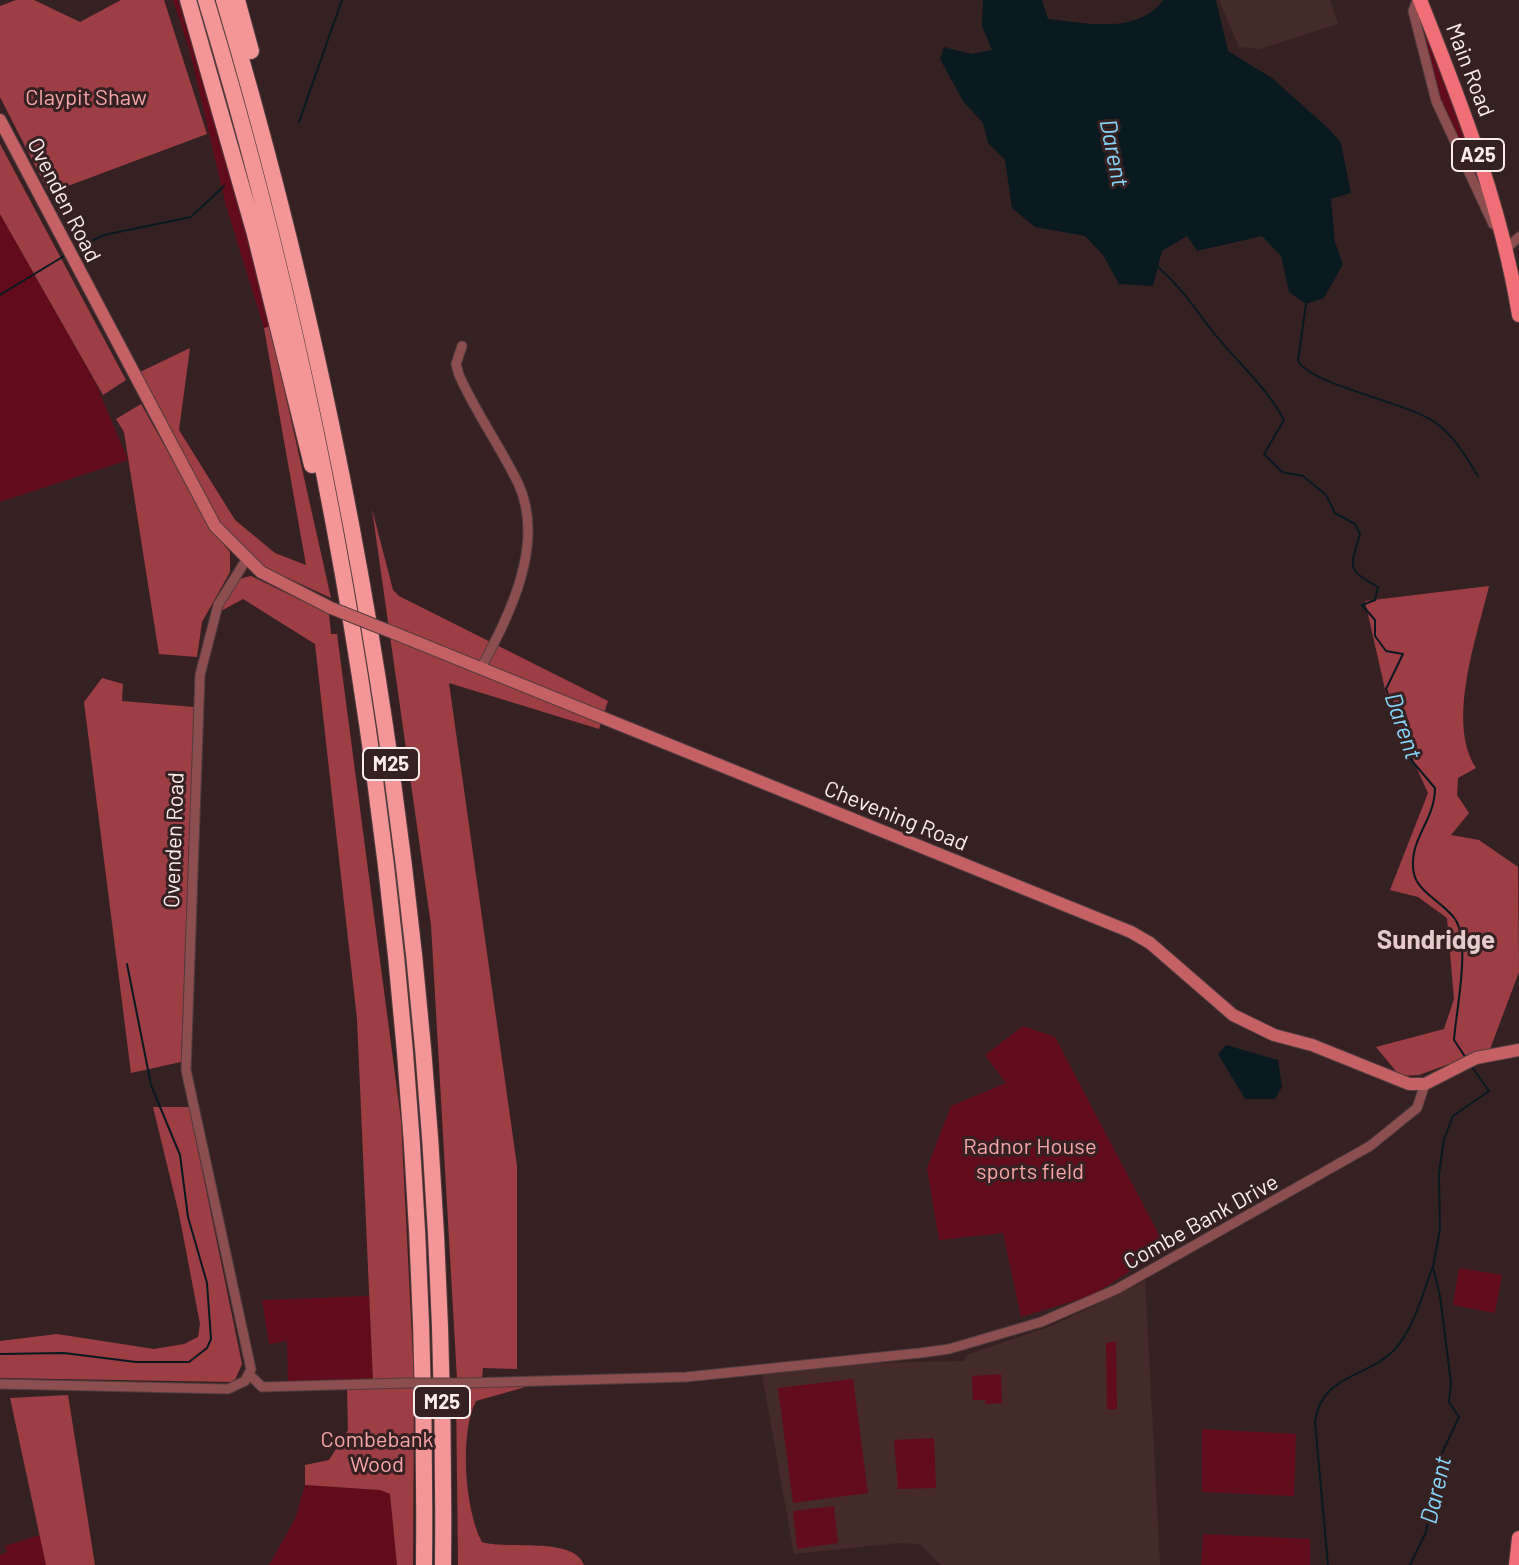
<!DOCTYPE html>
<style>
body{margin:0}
canvas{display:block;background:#362122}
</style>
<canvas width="1519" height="1565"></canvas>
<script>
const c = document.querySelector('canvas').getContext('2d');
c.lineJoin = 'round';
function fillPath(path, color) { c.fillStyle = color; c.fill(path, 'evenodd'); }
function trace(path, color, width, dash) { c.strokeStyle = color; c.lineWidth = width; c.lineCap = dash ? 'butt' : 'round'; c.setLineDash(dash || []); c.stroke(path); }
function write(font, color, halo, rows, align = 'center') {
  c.font = font + ' Barlow,sans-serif'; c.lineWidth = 6; c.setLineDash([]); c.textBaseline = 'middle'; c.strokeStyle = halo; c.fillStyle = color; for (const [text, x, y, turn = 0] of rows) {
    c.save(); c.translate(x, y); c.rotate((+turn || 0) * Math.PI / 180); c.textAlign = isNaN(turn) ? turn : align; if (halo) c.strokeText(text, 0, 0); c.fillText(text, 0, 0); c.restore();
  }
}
fillPath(new Path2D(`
 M1219 0H1330L1338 24 1259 49 1239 47Z
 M1145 1281 1160 1565H941L920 1544 898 1543 794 1554 762 1374 873 1363 963 1361 969 1354 1054 1325Z`), '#452a2a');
fillPath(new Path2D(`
 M173 0H178L231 174 270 326 264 328 226 206 190 52Z
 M1417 8 1459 114 1483 193 1443 108Z
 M0 214 95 382 128 460 0 502Z
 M1023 1026 1055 1037 1166 1248 1093 1295 1021 1317 1003 1233 939 1240 927 1168 951 1106 1006 1083 985 1055Z
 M1459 1268 1502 1275 1495 1313 1453 1305Z
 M369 1296 373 1381 288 1383 287 1341 269 1344 262 1300Z
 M1116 1341 1117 1409H1107L1106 1343Z
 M1001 1374 1002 1403 985 1404V1400H973L972 1376Z
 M853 1379 868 1493 793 1503 778 1388Z
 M1202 1429 1296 1434 1294 1496 1202 1492Z
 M934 1438 936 1488 898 1489 894 1440Z
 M305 1485 380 1490 390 1494 397 1565H269L295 1519Z
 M834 1506 838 1543 797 1549 793 1511Z
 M1203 1534 1310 1539V1565H1201Z
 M40 1535 46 1565H0V1555L7 1552 5 1546Z`), '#620c1b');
fillPath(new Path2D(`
 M16 0H34L80 22 121 0H164L207 134 49 193 0 97V6Z
 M0 144 126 380 103 395 0 214Z
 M270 326 331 598 266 568 221 525 138 373 190 348 179 430 235 520 275 553 306 565 264 328Z
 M141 404 212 530 230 552V572L202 622 197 657 159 654 124 432 116 419Z
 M372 509 393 590 399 596 608 701 599 729 449 683 517 1166V1369L483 1368 482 1379H457L431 925Z
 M251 576 329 614 331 634H337L401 1120 414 1378 373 1381 357 1019 315 644 243 599 221 611C227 593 230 579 251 576Z
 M1489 586C1477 637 1446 722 1476 768L1458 778 1457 795 1469 813 1451 835 1479 840 1518 867 1519 972 1490 1049 1419 1075 1400 1076 1376 1047 1444 1029 1454 999 1447 918 1418 897 1390 890 1428 793 1389 707 1365 601Z
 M102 678 123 684 122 701 194 707 181 1062 131 1073 84 702Z
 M153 1107H189L242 1364 234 1382 0 1378V1341L57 1334 154 1349 184 1344 198 1337 200 1324 179 1214Z
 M529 1386 476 1401C459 1433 465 1511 482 1542 505 1550 574 1536 584 1565H458L456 1387Z
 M414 1388 413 1565H397L390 1494 380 1490 305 1485V1465L329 1460 348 1430 347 1389Z
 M68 1395 95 1565H46L10 1398Z`), '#9d3d44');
fillPath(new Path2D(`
 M983 0H1042L1048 19C1085 23 1138 35 1163 0H1216L1228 51 1272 78 1329 129 1341 143 1351 193 1331 199 1335 242 1343 264 1324 298 1306 304 1289 292 1281 256 1262 236 1197 251 1187 236 1162 251 1153 286 1119 284 1103 255 1085 236 1035 227 1012 208 1005 160 988 143 983 123 963 101 940 59 944 47 971 54 992 50 982 26Z
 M1226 1045 1278 1060 1282 1087 1275 1099H1245L1218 1054Z`), '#091920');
trace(new Path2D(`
 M299 122 342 0
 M73 250 104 235 191 217 224 186
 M1158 267C1181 287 1192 305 1210 328 1234 360 1265 384 1284 420L1264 454 1282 472 1303 476 1326 495 1335 513 1355 524 1360 534C1350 568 1346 569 1378 587L1375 600 1362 605 1375 620V636L1386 651 1403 654 1386 689 1390 700 1403 712 1412 761 1435 788C1435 822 1407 840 1414 874 1418 892 1445 904 1455 919 1471 943 1456 1011 1454 1040L1466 1058
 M0 295 64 256
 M1306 304 1298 361C1315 387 1405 401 1436 423 1455 437 1466 457 1478 476
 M0 1354 64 1353 136 1362H189L207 1348 211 1339 207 1283 188 1217 180 1155 151 1085 127 964
 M1328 1565 1315 1422C1321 1374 1368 1378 1395 1349 1413 1330 1423 1293 1432 1269
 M1410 1565 1426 1532 1441 1455 1459 1417 1449 1402 1451 1383 1440 1296 1433 1267 1440 1229 1439 1174 1444 1139 1453 1116 1489 1091 1472 1067`), '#091920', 2);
const minor = new Path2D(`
 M1417 0 1413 11 1436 101 1493 224
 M1505 243 1508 247 1519 237
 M462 346 456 364 459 375C476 413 500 446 518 483 546 543 510 614 481 668
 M249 1374 262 1387 407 1383
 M467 1383 686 1377 920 1353 949 1349 1041 1322 1117 1289 1370 1146 1417 1108 1425 1084
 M0 1384 228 1389 245 1381 251 1369 186 1070 200 675 218 605 246 560`);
const secondary = new Path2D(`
 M0 120 215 526 261 572 331 608
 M394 633 1131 932 1150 943 1233 1015 1274 1035 1312 1045 1409 1084H1425L1476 1058 1519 1050`);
const primary = new Path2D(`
 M1420 0C1461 103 1501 205 1519 315
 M1516 1565 1519 1538`);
const motorway = new Path2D(`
 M188 0 255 234 312 465
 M206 0C359 503 429 1040 424 1565
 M224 0C375 508 448 1035 443 1565
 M237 0 251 51`);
trace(minor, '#523d3e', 11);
trace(secondary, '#523d3e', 14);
trace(primary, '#523d3e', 16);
trace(motorway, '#523d3e', 18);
trace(minor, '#8d4e50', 9);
trace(secondary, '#c56065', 12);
trace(primary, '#f06e76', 14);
trace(motorway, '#f49698', 16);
const minorBridge = new Path2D(`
 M407 1383H467`);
const secondaryBridge = new Path2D(`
 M331 608 394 633`);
trace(minorBridge, '#523d3e', 11, []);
trace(secondaryBridge, '#523d3e', 14, []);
trace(minorBridge, '#8d4e50', 9);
trace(secondaryBridge, '#c56065', 12);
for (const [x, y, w] of [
 [1478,155,52],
 [391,764,56],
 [442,1402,56]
]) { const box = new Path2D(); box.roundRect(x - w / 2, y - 16, w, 32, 6); c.fillStyle = '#362122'; c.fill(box); trace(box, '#fbecec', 2); }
write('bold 20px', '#fbecec', null, [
 ["A25",1478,155],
 ["M25",391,764],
 ["M25",442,1402]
]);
write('22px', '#fbecec', '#362122', [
 ["Main Road",1470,70,69],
 ["Ovenden Road",64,200,63],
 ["Chevening Road",896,816,22],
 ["Ovenden Road",174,840,-88],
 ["Combe Bank Drive",1201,1222,-29]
]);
write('22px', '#f6a6a7', '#362122', [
 ["Claypit Shaw",86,98],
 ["Radnor House",1030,1147],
 ["sports field",1030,1172],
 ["Combebank",377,1440],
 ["Wood",377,1465]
]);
write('italic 24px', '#84d6fb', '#362122', [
 ["Darent",1114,153,79],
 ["Darent",1403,726,71],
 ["Darent",1436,1490,-77]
]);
write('bold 26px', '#e7cbca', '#362122', [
 ["Sundridge",1436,940]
]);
</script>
